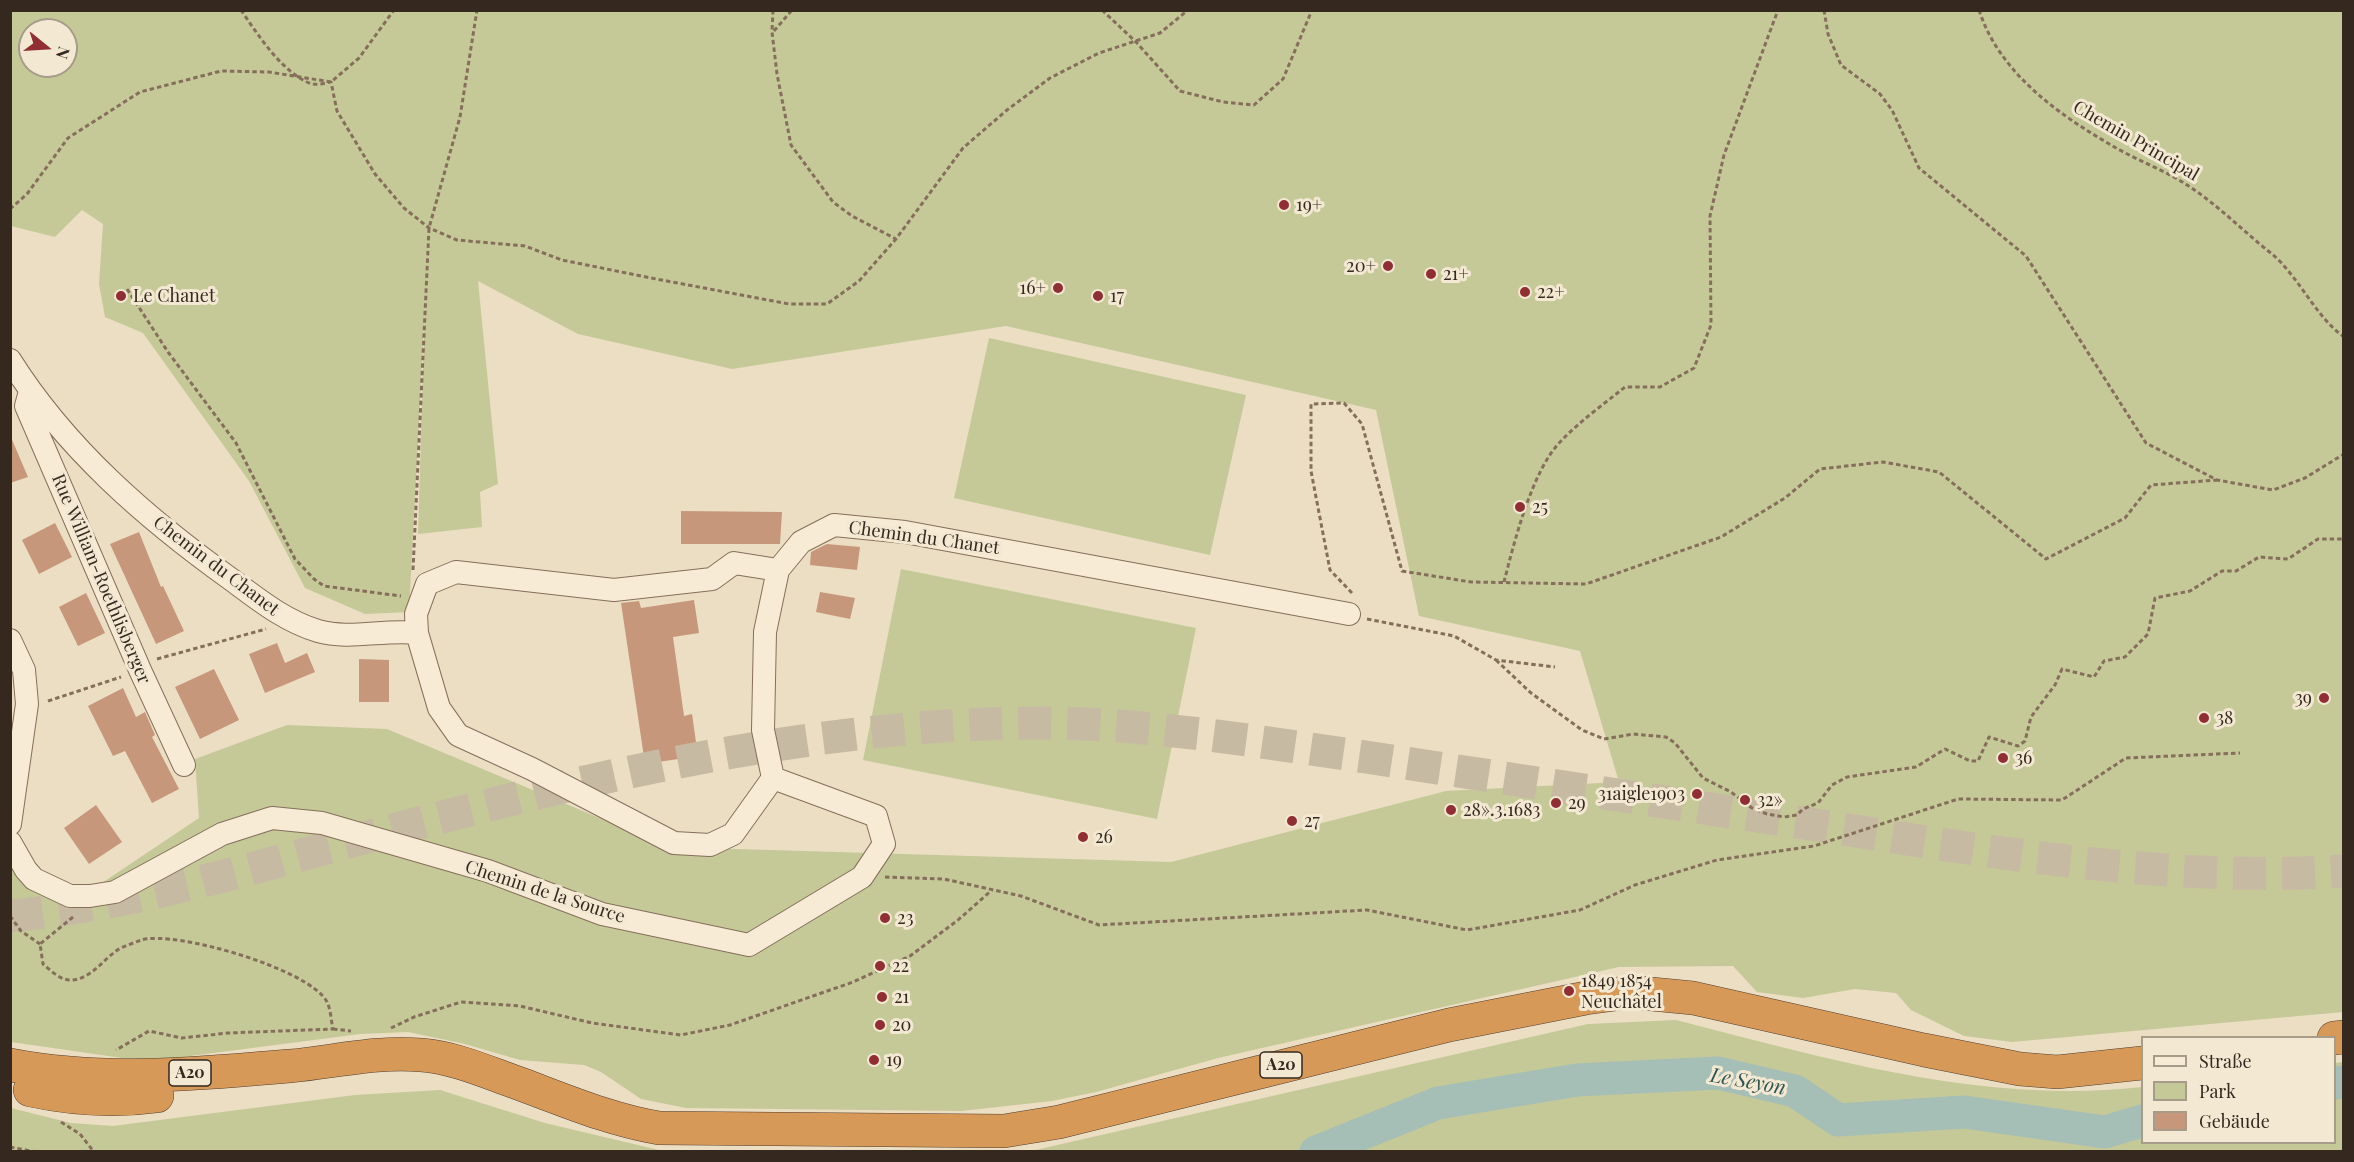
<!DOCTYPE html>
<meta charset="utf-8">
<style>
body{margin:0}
#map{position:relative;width:2354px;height:1162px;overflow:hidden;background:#ebdec3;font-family:"Playfair Display",serif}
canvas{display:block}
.frame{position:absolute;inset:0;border:12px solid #35281e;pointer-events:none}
.legend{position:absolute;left:2141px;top:1036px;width:195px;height:108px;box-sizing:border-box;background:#f3e8d2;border:2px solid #a79b8a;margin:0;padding:8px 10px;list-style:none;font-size:18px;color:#35281e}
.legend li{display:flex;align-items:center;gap:12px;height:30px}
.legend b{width:30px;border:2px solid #a79b8a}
.north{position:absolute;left:18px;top:18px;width:60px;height:60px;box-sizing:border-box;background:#f3e8d2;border:2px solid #a79b8a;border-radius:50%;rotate:108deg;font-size:16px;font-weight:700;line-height:24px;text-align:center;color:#35281e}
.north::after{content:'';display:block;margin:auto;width:21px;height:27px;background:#902e33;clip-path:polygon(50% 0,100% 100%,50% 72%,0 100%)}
</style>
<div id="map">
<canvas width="2354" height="1162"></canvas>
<div class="frame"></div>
<ul class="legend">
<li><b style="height:8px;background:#f7ebd6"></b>Straße</li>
<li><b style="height:16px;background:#c5c998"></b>Park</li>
<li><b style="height:16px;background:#c7977b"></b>Gebäude</li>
</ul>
<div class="north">N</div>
</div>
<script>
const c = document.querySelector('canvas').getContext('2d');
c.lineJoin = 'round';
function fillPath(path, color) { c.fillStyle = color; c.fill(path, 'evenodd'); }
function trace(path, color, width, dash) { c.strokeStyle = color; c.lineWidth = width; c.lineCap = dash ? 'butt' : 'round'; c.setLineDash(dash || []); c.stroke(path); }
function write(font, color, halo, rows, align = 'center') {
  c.font = font + ' "Playfair Display",serif'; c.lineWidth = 6; c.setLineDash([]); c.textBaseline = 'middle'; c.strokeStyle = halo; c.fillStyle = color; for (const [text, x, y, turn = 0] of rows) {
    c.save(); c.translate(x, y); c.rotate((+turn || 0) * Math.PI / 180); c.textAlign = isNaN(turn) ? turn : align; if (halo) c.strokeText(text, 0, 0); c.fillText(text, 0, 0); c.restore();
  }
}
fillPath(new Path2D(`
 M11 11H2343V1012L2012 1042 1964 1036 1911 1010 1896 993 1855 989 1803 998 1757 992 1733 966 1619 967 1218 1058 1096 1092 1052 1101 961 1111 686 1108 641 1099 601 1072 584 1065 520 1060 465 1044 408 1032 360 1034 175 1058 129 1059 11 1042 10 867 78 899 199 818 195 759 287 725 387 729 669 847 1171 862 1446 791 1619 782 1580 651 1419 616 1376 410 1006 326 732 369 578 334 478 281 498 484 480 492 482 527 418 534 425 304 409 612 365 614 305 588 249 481 143 333 105 317 99 284 103 224 82 210 55 237 11 226ZM30 30H66V66H30Z
 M989 338 1246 395 1210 555 954 498Z
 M901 569 1196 628 1157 819 863 760Z
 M1676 1020C1828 1059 1985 1105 2142 1087V1142H2334L2335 1063 2343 1062V1151H1031L1588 1024Z
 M440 1090 545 1123 663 1151H11V1108L71 1123 113 1126 355 1095Z`), '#c5c998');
trace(new Path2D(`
 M2334 1083 2344 1082
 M1316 1152 1438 1103 1577 1080 1718 1073 1795 1091 1838 1120 1964 1112 2105 1132 2142 1121`), '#a5beb6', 33);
fillPath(new Path2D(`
 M10 435 28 477 10 483Z
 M681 511 782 512 780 544H681Z
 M55 523 72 557 39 574 22 540Z
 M139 532 161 587 163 586 184 631 156 644 110 544Z
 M827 544 860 547 857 570 810 565 811 552Z
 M820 592 855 598 850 619 816 612Z
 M86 593 105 633 78 646 59 607Z
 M694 600 699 633 673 637 684 716 692 714 698 756 645 764 621 603 639 601 641 608Z
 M277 643 285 663 307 653 315 672 265 693 249 654Z
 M359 659 389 660V702H359Z
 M214 669 239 720 200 739 175 687Z
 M123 688 136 717 145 712 155 735 152 737 179 789 152 803 125 751 113 756 88 706Z
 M96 805 122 842 89 864 64 828Z`), '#c7977b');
trace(new Path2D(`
 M10 916C148 903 282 859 415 824 621 770 833 722 1047 723 1154 724 1260 742 1366 757 1522 781 1679 804 1836 828 2004 854 2173 882 2344 871`), '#c7baa2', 33, [33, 16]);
const minor = new Path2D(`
 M10 360C66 449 147 519 232 580 259 600 285 621 318 631 350 640 384 629 417 633L439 708 458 735 532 769 674 843 710 845 733 834 773 778
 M30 391 26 406 140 670 184 765
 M417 633 416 614 427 584 456 572 614 590 712 579 734 563 778 570 801 542 834 525 905 532 1349 614
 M10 640 24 670 27 704 10 824
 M10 842 26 870 34 879 70 896H90L115 892 222 834 272 818 322 823 488 871 602 914 749 945 862 877 884 844 876 816 773 778 763 730 765 632 778 570`);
const highway = new Path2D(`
 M2334 1038 2344 1037
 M10 1065C103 1083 197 1074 290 1066 334 1062 377 1051 421 1055 449 1057 477 1068 504 1078 555 1096 605 1119 659 1128L1004 1131 1059 1122 1449 1025 1586 998 1631 992 1693 998 1924 1050 2020 1069 2057 1072 2142 1063
 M30 1090C72 1099 114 1102 157 1096`);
trace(minor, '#856f5b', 24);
trace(highway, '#523e2f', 34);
trace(new Path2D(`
 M241 10C258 35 283 74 312 84 318 85 325 83 331 82L337 111 375 174 404 208 429 228 457 240 525 246 562 260 651 278 789 304H827L859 281 896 239 963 148 1007 110 1050 78 1099 53 1160 33 1188 10
 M773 10 772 32 777 74 791 145 833 202 852 216 896 239
 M1102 10 1136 42 1180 91 1223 102 1254 105 1283 79 1312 10
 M1824 10 1828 34 1841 65 1880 94 1892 110 1919 168 2026 256 2146 443 2217 480 2273 490 2305 478 2344 454
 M1979 10C2000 75 2062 117 2118 149 2141 162 2166 171 2187 185 2217 204 2244 232 2272 254 2300 278 2314 315 2344 337
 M774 31 792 10
 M10 209 27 194 68 138 140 92 221 71 269 72 331 82 359 58 394 10
 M127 289 168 352 236 443 295 559 314 579 324 586 401 596
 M413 570 429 228 460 117 477 10
 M1504 582C1514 543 1532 470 1561 441 1580 421 1604 404 1625 387H1660L1694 368 1711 325 1710 216 1724 155 1778 10
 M1352 593 1330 570 1311 471V404L1344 403 1362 424 1402 571 1471 582 1586 584 1721 537 1785 498 1820 469 1883 462 1939 472 2046 559 2125 518 2151 485 2217 480
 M1367 619 1454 636 1496 660 1555 667
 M157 659 266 629
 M1496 660 1531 693 1582 730 1604 739 1633 734 1666 737 1675 743 1703 778 1731 792 1752 808 1767 814 1784 817 1797 815 1803 809 1818 803 1832 785 1847 777 1916 767 1945 749 1970 761H1978L1989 737 2018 746 2025 741 2031 717 2055 685 2062 669 2094 677 2104 661 2125 657 2148 634 2155 598 2190 591 2222 571H2236L2259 557 2288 559 2318 539H2344
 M48 701 121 677
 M885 877 944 879 1021 896 1099 925 1367 910 1467 930 1580 910 1635 885 1717 860 1814 846 1958 799 2062 800 2126 758 2240 753
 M10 916 21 931 40 944
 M73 917 40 944 43 964C50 970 60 980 70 980 90 980 102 961 116 951 123 946 134 943 141 940 175 930 310 969 327 1002 331 1010 331 1021 333 1029L228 1033 182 1038 149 1031 116 1050
 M391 1028 414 1017 461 1002 520 1006 592 1023 681 1035 730 1025 853 982 910 956 958 920 992 890
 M333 1029 351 1031
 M61 1122 80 1134 94 1152
 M10 1147 36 1152`), '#856f5b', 3, [4.5, 3]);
trace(minor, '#f7ebd6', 22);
trace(highway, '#d69958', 33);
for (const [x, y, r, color] of [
 [1284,205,6,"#902e33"],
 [1388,266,6,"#902e33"],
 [1431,274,6,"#902e33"],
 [1058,288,6,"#902e33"],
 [1525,292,6,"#902e33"],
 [121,296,6,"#902e33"],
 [1098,296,6,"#902e33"],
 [1520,507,6,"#902e33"],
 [2324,698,6,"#902e33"],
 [2204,718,6,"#902e33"],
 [2003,758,6,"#902e33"],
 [1697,794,6,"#902e33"],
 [1745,800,6,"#902e33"],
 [1556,803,6,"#902e33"],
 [1451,810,6,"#902e33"],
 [1292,821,6,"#902e33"],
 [1083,837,6,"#902e33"],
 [885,918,6,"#902e33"],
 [880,966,6,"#902e33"],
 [1569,991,6,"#902e33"],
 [882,997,6,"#902e33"],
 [880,1025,6,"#902e33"],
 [874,1060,6,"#902e33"]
]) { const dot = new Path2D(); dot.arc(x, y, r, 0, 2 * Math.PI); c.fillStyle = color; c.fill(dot); trace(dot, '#f3e8d2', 2); }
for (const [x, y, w] of [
 [1281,1065,42],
 [190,1073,42]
]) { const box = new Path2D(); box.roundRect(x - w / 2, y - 13, w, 26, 4.5); c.fillStyle = '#f3e8d2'; c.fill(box); trace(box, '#35281e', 1.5); }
write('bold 16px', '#35281e', null, [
 ["A20",1281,1065],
 ["A20",190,1073]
]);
write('18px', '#35281e', '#f3e8d2', [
 ["Chemin Principal",2136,141,30],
 ["Chemin du Chanet",924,538,8],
 ["Chemin du Chanet",216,566,37],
 ["Rue William-Roethlisberger",101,579,67],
 ["Chemin de la Source",545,892,18]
]);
write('18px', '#35281e', '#f3e8d2', [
 ["19+",1296,205],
 ["20+",1376,266,"right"],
 ["21+",1443,274],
 ["16+",1046,288,"right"],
 ["22+",1537,292],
 ["Le Chanet",133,296],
 ["17",1110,296],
 ["25",1532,507],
 ["39",2312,698,"right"],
 ["38",2216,718],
 ["36",2015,758],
 ["31aigle1903",1685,794,"right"],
 ["32»",1757,800],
 ["29",1568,803],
 ["28».3.1683",1463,810],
 ["27",1304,821],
 ["26",1095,837],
 ["23",897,918],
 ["22",892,966],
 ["1849 1854",1581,981],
 ["Neuchâtel",1581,1002],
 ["21",894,997],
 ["20",892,1025],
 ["19",886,1060]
], 'left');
write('italic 20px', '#2e5450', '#f3e8d2', [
 ["Le Seyon",1748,1082,10]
]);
</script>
